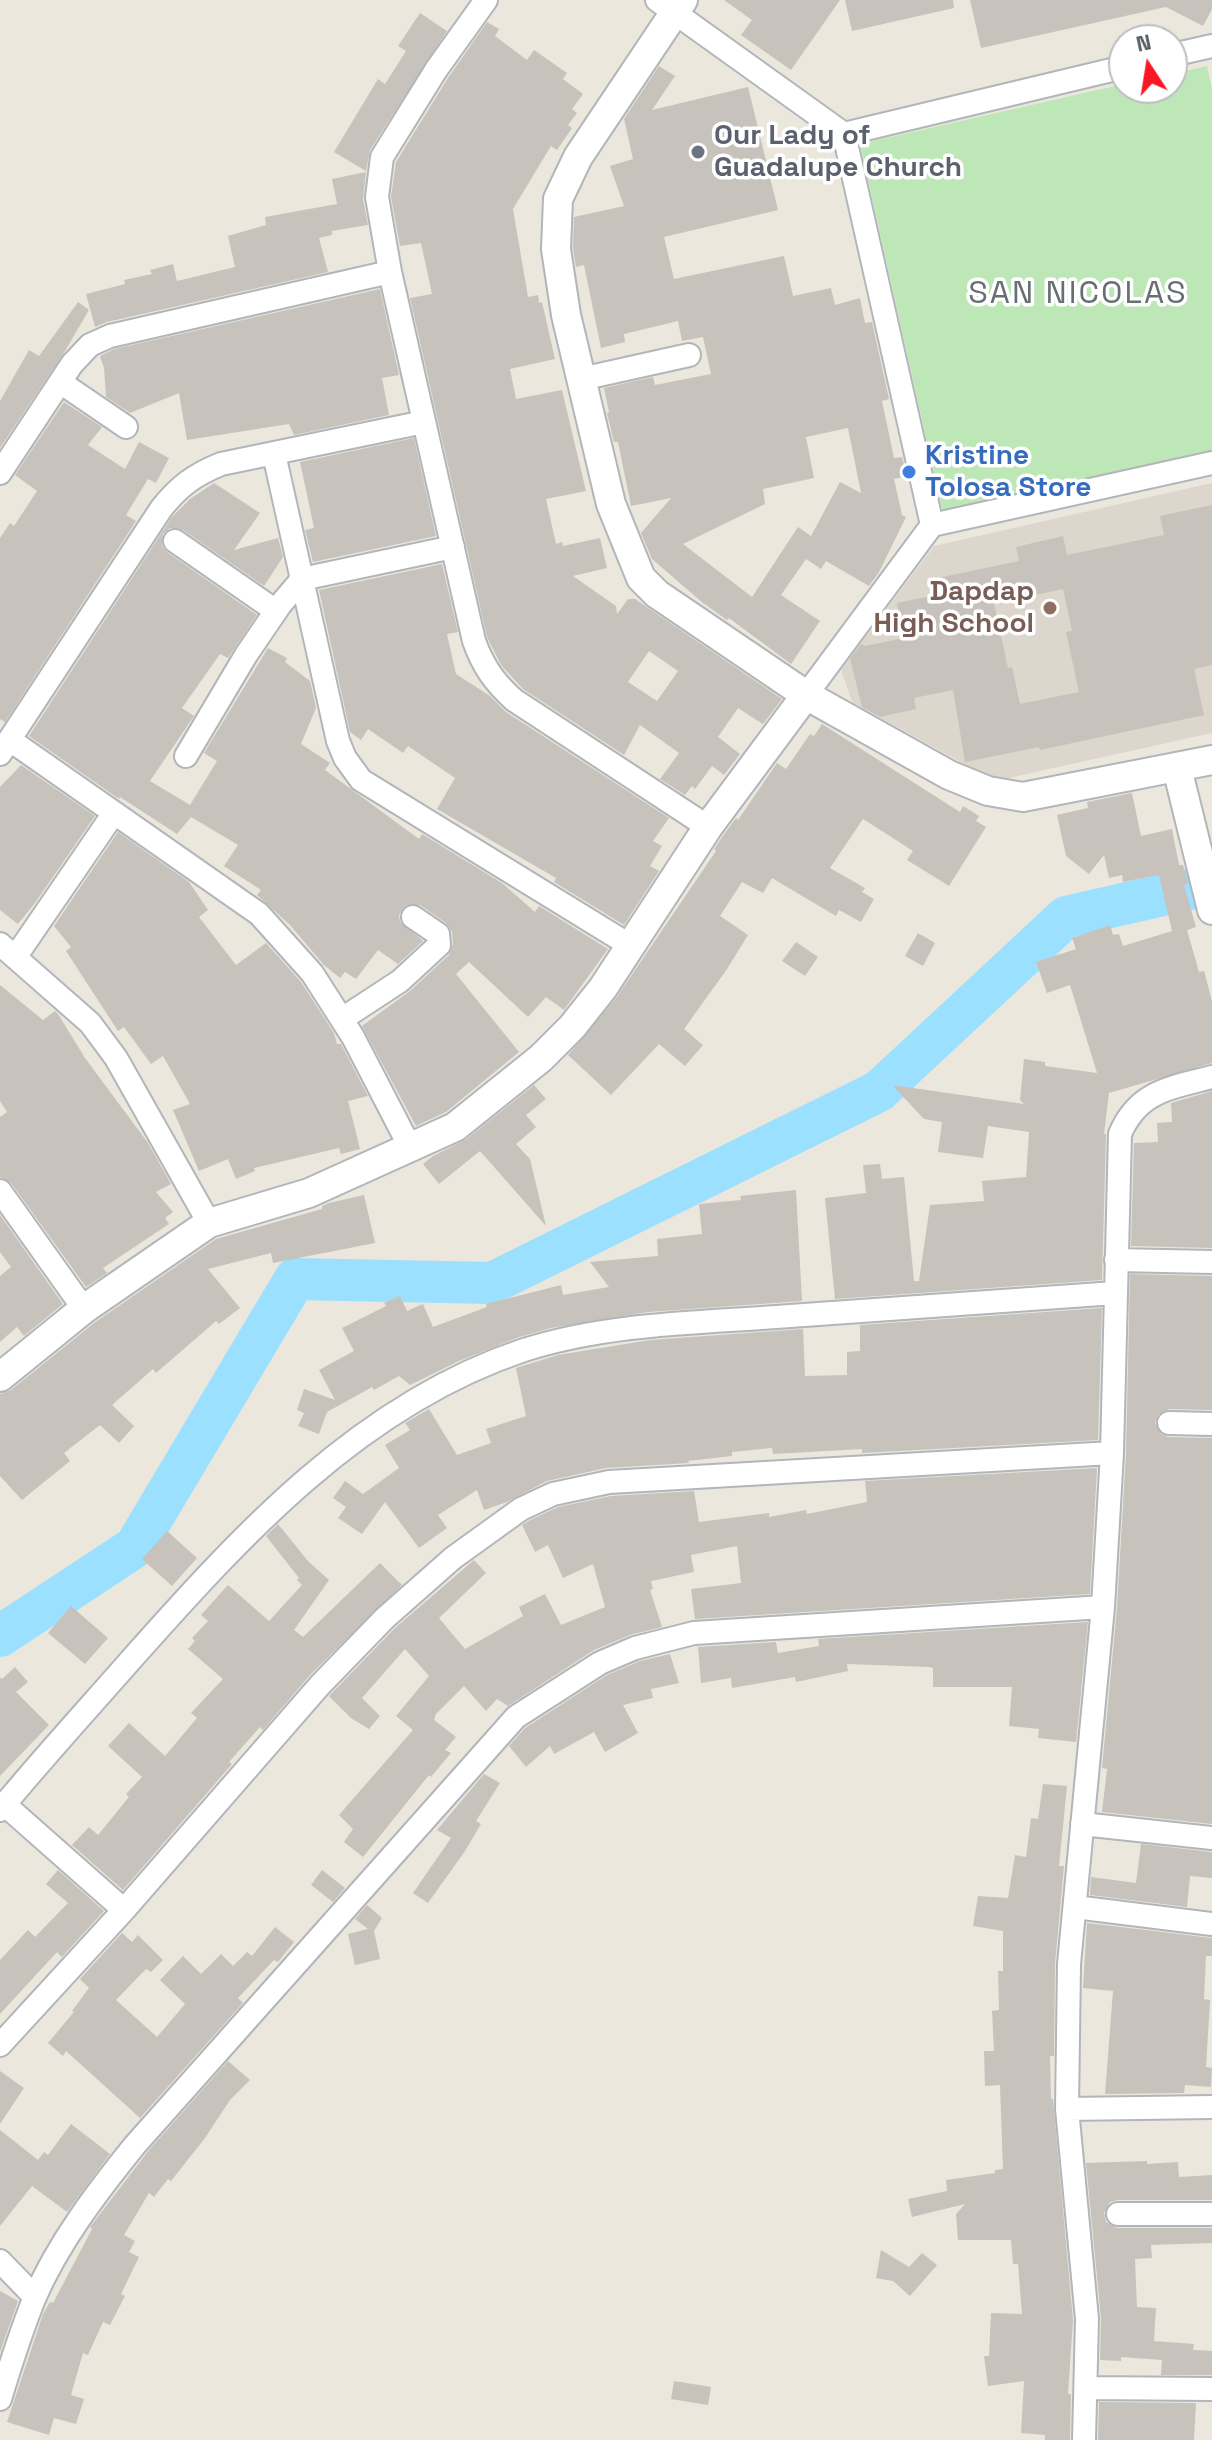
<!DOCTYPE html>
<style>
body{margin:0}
#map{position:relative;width:1212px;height:2440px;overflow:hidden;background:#ece7dd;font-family:"Space Grotesk",sans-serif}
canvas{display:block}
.north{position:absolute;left:1108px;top:24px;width:80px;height:80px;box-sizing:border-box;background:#fff;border:2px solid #bcbec0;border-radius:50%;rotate:348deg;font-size:22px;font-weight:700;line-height:32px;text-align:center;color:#575d61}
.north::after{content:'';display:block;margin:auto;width:28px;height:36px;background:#f91723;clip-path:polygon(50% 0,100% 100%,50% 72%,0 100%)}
</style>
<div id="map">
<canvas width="1212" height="2440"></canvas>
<div class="north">N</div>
</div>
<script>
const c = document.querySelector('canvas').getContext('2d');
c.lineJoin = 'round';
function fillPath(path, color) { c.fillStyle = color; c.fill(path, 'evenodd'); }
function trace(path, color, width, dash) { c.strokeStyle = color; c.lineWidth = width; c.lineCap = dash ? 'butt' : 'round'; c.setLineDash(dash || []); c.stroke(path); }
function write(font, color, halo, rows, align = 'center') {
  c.font = font + ' "Space Grotesk",sans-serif'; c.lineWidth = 7; c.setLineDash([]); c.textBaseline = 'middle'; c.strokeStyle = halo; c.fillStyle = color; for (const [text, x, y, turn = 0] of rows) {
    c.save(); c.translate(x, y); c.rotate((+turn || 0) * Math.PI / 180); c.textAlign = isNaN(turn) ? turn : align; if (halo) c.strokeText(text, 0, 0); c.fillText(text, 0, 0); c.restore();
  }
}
fillPath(new Path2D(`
 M1212 483V733L995 781 852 702 841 670 934 546Z`), '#dcd6cc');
fillPath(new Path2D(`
 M1207 66 1212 90V453L943 513 860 144 1124 84V88H1172V74Z`), '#bde7b7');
trace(new Path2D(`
 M0 1636 135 1547 295 1279 492 1283 879 1091 1066 917 1212 884`), '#9be0ff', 42);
fillPath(new Path2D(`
 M724 0H840L791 70 741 35 752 20Z
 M845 0H953L954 8 852 31Z
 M970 0H1212V9L1203 26 1166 7 981 48Z
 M420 13 447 31 370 150 366 171 334 152 378 79 385 84 406 51 398 46Z
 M487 22 499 29 495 36 527 60 534 50 567 73 563 79 583 94 572 109 577 113 568 125 572 128 557 150 551 146 513 209 528 297 538 295 539 303 542 302 555 359 510 369 516 399 562 390 586 491 546 499 556 544 562 542 563 546 600 538 607 568 573 576 616 606 617 614 628 599H635L782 699 763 724 738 708 718 737 740 754 724 775 712 766 695 789 692 786 685 795 660 779 679 753 640 725 624 755 523 689 501 665 487 637 410 298 432 294 421 243 400 246 391 197 396 162 448 78ZM649 651 678 671 657 701 628 682Z
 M659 66 675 76 652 110 748 87 778 210 664 237 674 279 784 256 793 296 831 288 835 305 860 298 865 323 872 322 889 399 882 401 894 458 902 457 907 476 894 479 902 515 906 517 879 572 869 586 826 561 821 569 806 559 781 595 820 621 791 664 729 618 727 620 703 603 652 559 641 533 671 498 631 506 618 442H614L607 413 609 412 604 388 653 377 655 385 711 374 703 337 682 341 678 321 624 334 625 342 601 348 584 265 576 267 573 248 574 217 624 206 610 166 633 159 624 119ZM848 428 861 493 840 482 811 536 798 527 752 597 683 544 765 504 763 489 814 478 806 437Z
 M366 172 363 199 368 225 332 231V235L319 238 328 272 107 322 95 327 86 294 125 284 124 280 152 274 150 270 173 264 177 281 235 267 228 236 266 225 265 217 337 204 332 179Z
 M380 289 399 375 382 378 389 415 294 435 289 424 187 440 179 393 130 413 106 397 104 368 100 356 114 349Z
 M78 302 89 310 65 351 0 448V401L29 350 39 356Z
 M64 402 102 427 88 445 125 469 139 442 169 458 156 483 148 479 126 515 136 521 5 722 0 719V538L10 523 14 526 37 491 15 475Z
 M414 438 436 536 313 562 305 530 314 528 300 462Z
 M214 483 260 513 234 550 278 538 283 557 264 586 183 530 170 528 163 534 162 546 167 552 257 615 228 658 220 654 182 708 194 716 150 781 190 805 217 761 204 753 268 648 287 658 285 662 310 681 316 708 301 744 330 763 325 770 419 839 422 834 502 883 535 912 539 906 608 949 564 1010 546 997 528 1017 469 962 456 974 519 1052 446 1112 416 1126 362 1026 410 991 449 955 453 944 452 932 446 923 420 905H406L399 915 400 922 423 941 398 964 378 950 356 979 345 972 340 978 324 965 290 925 257 895 261 890 224 866 238 845 191 817 177 834 120 797 119 799 29 736 172 517 190 499Z
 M1212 505V665L1194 669 1204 715 1040 750 1039 747 965 762 953 690 914 698 916 709 880 717 862 707 850 658 861 644 865 646 904 638 897 603 936 595 933 579 1019 561 1016 547 1063 536 1067 555 1164 535 1160 516ZM1063 589 1072 631 1066 632 1079 692 1020 704 1012 667 1008 668 994 604Z
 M442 564 458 632 447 634 456 674 490 696 506 712 669 818 653 841 662 846 650 866 659 871 624 925 554 882 556 878 437 809 455 778 408 746 403 753 368 729 361 740 350 732 319 590Z
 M822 724 960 812 963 806 979 816 976 821 986 827 949 886 907 860 913 851 863 819 830 868 865 888 862 892 874 899 861 922 839 910 836 916 772 878 763 893 742 882 720 916 748 935 727 969 684 1029 703 1045 685 1066 659 1044 611 1095 568 1055 616 998 716 851 714 849 722 837 736 818 738 820 777 763 786 769 810 734 814 736Z
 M21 765 95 816 35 903 18 924 0 910V787Z
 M1132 793 1141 836 1172 829 1179 865H1183L1188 884 1184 885 1196 927 1187 930 1199 972 1204 971 1212 1001V1063L1109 1093 1104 1134H1106L1102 1280 835 1299 825 1198 866 1193 863 1165 880 1164 882 1179 904 1177 914 1281H919L930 1205 984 1201 982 1181 1026 1177 1029 1132 988 1126 983 1158 938 1152 942 1122 924 1119 892 1085 1024 1104 1020 1100 1024 1059 1045 1062V1066L1097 1073 1070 985 1047 993 1036 962 1076 949 1072 938 1110 925 1113 935 1119 934 1123 946 1172 931 1159 875 1123 882 1122 875 1109 878 1104 855 1089 874 1066 856 1057 815 1088 808 1087 802Z
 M118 832 189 882 208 910 199 917 236 965 266 943 301 982 334 1033 337 1044H341L368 1096 348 1101 360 1149 341 1154 339 1148 254 1168 255 1171 236 1179 228 1159 199 1171 173 1110 190 1104 163 1056 151 1064 124 1027 118 1031 66 951 71 947 54 926Z
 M918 933 935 943 923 966 905 956Z
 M796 942 818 957 805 976 782 961Z
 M0 985 43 1020 55 1011 58 1014 85 1058 148 1143 171 1184 156 1192 173 1212 165 1218 169 1224 103 1268 107 1273 86 1287 11 1183 0 1177V1117L7 1112 0 1101Z
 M534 1085 546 1099 526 1115 536 1127 516 1144 530 1159 546 1226 480 1151 439 1184 423 1164 433 1156 465 1140Z
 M1212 1091V1248L1131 1246 1134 1143 1158 1142 1157 1123 1172 1122 1171 1103Z
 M796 1190 802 1301 648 1312 551 1328 519 1337 459 1361 410 1385 399 1376 374 1390 372 1387 327 1412 319 1434 298 1426 304 1413 297 1410 304 1389 335 1400 319 1370 354 1351 342 1328 386 1306 384 1303 400 1296 407 1311 423 1304 433 1327 487 1307 486 1304 561 1285 563 1295 609 1287 590 1262 658 1256 657 1239 702 1234 699 1204 741 1200 740 1196Z
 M364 1195 375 1243 273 1263 271 1253 208 1269 240 1308 219 1324 216 1321 156 1373 153 1369 112 1405 134 1426 119 1443 100 1425 64 1453 70 1461 22 1500 0 1476V1394L11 1390 94 1323 216 1239 322 1209V1206L329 1203Z
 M0 1215 63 1304 24 1336 17 1327 0 1342V1276L11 1267 0 1252Z
 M1130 1274 1212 1276V1410L1169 1409 1158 1415 1155 1423 1161 1434 1168 1437 1212 1438V1824L1102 1812 1107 1769 1102 1768 1117 1608 1126 1454Z
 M1102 1308 1098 1440 862 1453V1449L773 1454 772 1448 732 1452V1456L688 1461 689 1463 606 1468 547 1481 507 1502 484 1510 477 1490 438 1515 447 1528 419 1548 385 1502 362 1534 338 1518 346 1507 333 1498 345 1481 363 1494 399 1468 385 1445 410 1430 405 1423 429 1409 457 1455 491 1443 486 1429 526 1416 516 1368 558 1355 650 1340 803 1329 805 1376 847 1375V1352L860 1351V1325Z
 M1097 1468 1090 1594 695 1619 691 1589 741 1583 737 1546 691 1555 694 1572 651 1581 653 1589 650 1590 662 1627 630 1635 594 1650 508 1706 497 1699 486 1711 464 1686 436 1714 434 1720 456 1737 445 1750 451 1753 431 1777 429 1775 363 1857 344 1842 353 1829 339 1815 413 1730 396 1716 429 1676 405 1649 362 1698 380 1716 369 1729 351 1718 329 1696 395 1628 474 1560 486 1573 439 1618 465 1649 523 1616 519 1607 545 1594 561 1625 605 1607 593 1564 563 1578 548 1545 535 1552 522 1525 528 1521 558 1507 611 1496 694 1491 699 1522 769 1513V1517L806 1510 807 1514 867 1502 865 1481Z
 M278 1524 308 1561 329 1580 294 1630 303 1637 380 1563 402 1585 310 1675 263 1730 260 1727 229 1762 232 1764 213 1786 123 1890 72 1845 89 1827 98 1835 129 1797 126 1794 142 1777 108 1746 129 1723 165 1756 197 1718 191 1713 223 1679 188 1649 195 1641 192 1638 208 1621 201 1615 228 1585 269 1621 302 1585 297 1580 299 1578 266 1536Z
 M167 1531 197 1558 172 1586 142 1559Z
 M71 1606 108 1638 85 1664 48 1633Z
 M1088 1622 1076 1742 1038 1738 1039 1729 1009 1726 1012 1687H933V1668L929 1667 847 1664 848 1671 796 1682 795 1677 732 1688 731 1678 701 1683 698 1647 776 1642 778 1653 819 1646 818 1639Z
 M670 1654 679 1683 651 1689 653 1698 623 1705 638 1733 605 1752 594 1732 554 1754 550 1746 526 1767 509 1746 525 1728 607 1675 640 1661Z
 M15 1667 28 1682 16 1692 49 1725 0 1776V1677L2 1679Z
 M484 1774 500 1783 476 1821 481 1824 465 1851 428 1903 413 1893 451 1838 437 1830Z
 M1043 1784 1067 1786 1059 1866H1064L1055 1964 1054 2056H1050L1051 2099H1053L1073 2320 1068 2394H1071L1070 2440H1045V2435L1021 2433 1024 2381 988 2386 984 2356H989L991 2313 1022 2314 1018 2264H1013L1011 2240H958L956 2214 965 2204 912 2217 908 2199 947 2191 946 2180 995 2173V2170L1003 2169 1000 2085 985 2086 984 2051H994L992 2011 999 2010 998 1971H1003V1931L973 1926 978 1896 1008 1898 1015 1855 1026 1857 1031 1818 1038 1819Z
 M1141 1844 1212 1852V1878L1190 1876 1187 1907 1090 1895 1091 1877 1136 1883Z
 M58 1870 104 1911 62 1957 57 1952 0 2014V1960L28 1930 35 1937 68 1903 46 1884Z
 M322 1870 345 1888 333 1902 311 1885Z
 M367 1905 382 1918 374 1931 380 1959 355 1965 348 1934 368 1929 355 1919Z
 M1087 1923 1212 1938V1956H1206L1204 1999 1210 2000 1206 2067 1212 2068 1211 2087 1185 2085 1184 2093 1105 2094 1113 1991 1083 1988Z
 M275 1927 294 1942 278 1962 274 1960 238 1998 243 2003 140 2118 66 2051 63 2056 48 2043 74 2012 72 2011 89 1988 80 1979 122 1933 132 1942 138 1935 163 1960 151 1972 146 1969 116 2000 157 2037 185 2004 160 1980 183 1956 201 1974 221 1954 233 1966 247 1952 252 1956Z
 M228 2061 250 2080 230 2100 205 2138 171 2181 168 2179 154 2197 149 2193 124 2235 135 2241 129 2252 139 2257 121 2294 125 2296 110 2325 103 2322 88 2355 83 2353 71 2395 84 2399 76 2424 54 2418 49 2435 7 2422 43 2314 50 2302 53 2303 92 2229 90 2227 149 2150Z
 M0 2071 24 2088 0 2124Z
 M71 2124 110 2154 67 2212 32 2186 0 2226V2130L38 2160 44 2152 48 2155Z
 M1147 2161V2164L1178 2162 1179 2177 1212 2175V2200H1118L1110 2202 1104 2213 1106 2222 1117 2228H1212V2243L1151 2245 1152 2258 1135 2259 1137 2307 1156 2308 1154 2341 1194 2344 1193 2350 1212 2351V2375H1161L1162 2360 1121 2357V2361L1100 2360 1101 2318 1086 2163Z
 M881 2250 909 2267 922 2253 937 2265 910 2296 893 2281 876 2278Z
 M0 2291 18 2301 0 2352Z
 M674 2381 711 2387 708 2405 671 2399Z
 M1099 2402 1196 2403 1194 2440H1098Z`), '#c7c2bb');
const minor = new Path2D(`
 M486 0 436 70 382 157 377 197 390 272 474 641C483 666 494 682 514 700L708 827
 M657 0 844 134 932 525 1212 463
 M1172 55 1212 46
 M844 134 1124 67
 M581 379 689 355
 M60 382 126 427
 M274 454 338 741 345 758 361 780 631 946
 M0 473 72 364 90 345 110 336 390 272
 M175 541 276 611
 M806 695 932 525
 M10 740 259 914 312 973 353 1037 411 1149
 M0 754 161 509C178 487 194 475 221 464L424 422
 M186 756 246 655 280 605 302 579 453 547
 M0 944 90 1023 116 1058 209 1223
 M16 956 114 813
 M342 1019 400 981 439 945 438 934 413 917
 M0 1191 84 1309
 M1116 1260 1212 1262
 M1169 1423 1212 1424
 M4 1804 124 1910
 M0 1810C42 1759 86 1711 129 1662 241 1536 359 1405 524 1350 606 1324 691 1323 776 1317 889 1309 1002 1301 1115 1293
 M1082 1824 1212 1838
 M1075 1907 1212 1924
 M0 2045 124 1910 320 1685 385 1618 453 1558 521 1509 553 1494 609 1482 1112 1453
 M1067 2109 1212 2107
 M1118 2214H1212
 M0 2261 35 2297
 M1086 2388 1212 2389
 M0 2399C10 2366 21 2332 34 2299 58 2243 97 2192 135 2145L516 1717 600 1663 635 1648 694 1633 1103 1607
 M1084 2440 1087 2319 1067 2109 1069 1964 1103 1607 1112 1453 1120 1134C1138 1091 1170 1088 1212 1077`);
const tertiary = new Path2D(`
 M683 0 578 157 558 199 556 249 566 315 611 504 641 578 657 594 806 695 949 775 988 791 1023 797 1212 760
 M1177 768 1212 910
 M0 1377 84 1309 209 1223 309 1193 455 1127 541 1058 572 1027 603 988 708 827 806 695`);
trace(minor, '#b1b6bb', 26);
trace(tertiary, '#b1b6bb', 32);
trace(minor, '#fff', 22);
trace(tertiary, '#fff', 28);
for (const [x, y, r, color] of [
 [698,152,8,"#6b7280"],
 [909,472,8,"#3f7fe0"],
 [1050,608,8,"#8d6e63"]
]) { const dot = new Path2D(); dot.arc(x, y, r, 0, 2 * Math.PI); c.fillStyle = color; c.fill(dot); trace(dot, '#fff', 3); }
write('bold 28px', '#5b616d', '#fff', [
 ["Our Lady of",714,136],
 ["Guadalupe Church",714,168]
], 'left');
write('bold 28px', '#366cbe', '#fff', [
 ["Kristine",925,456],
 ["Tolosa Store",925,488]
], 'left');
write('bold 28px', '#785e54', '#fff', [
 ["Dapdap",1034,592],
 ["High School",1034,624]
], 'right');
c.letterSpacing = '2px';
write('32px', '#686f73', '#fff', [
 ["SAN NICOLAS",1078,294]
]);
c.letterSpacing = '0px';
</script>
